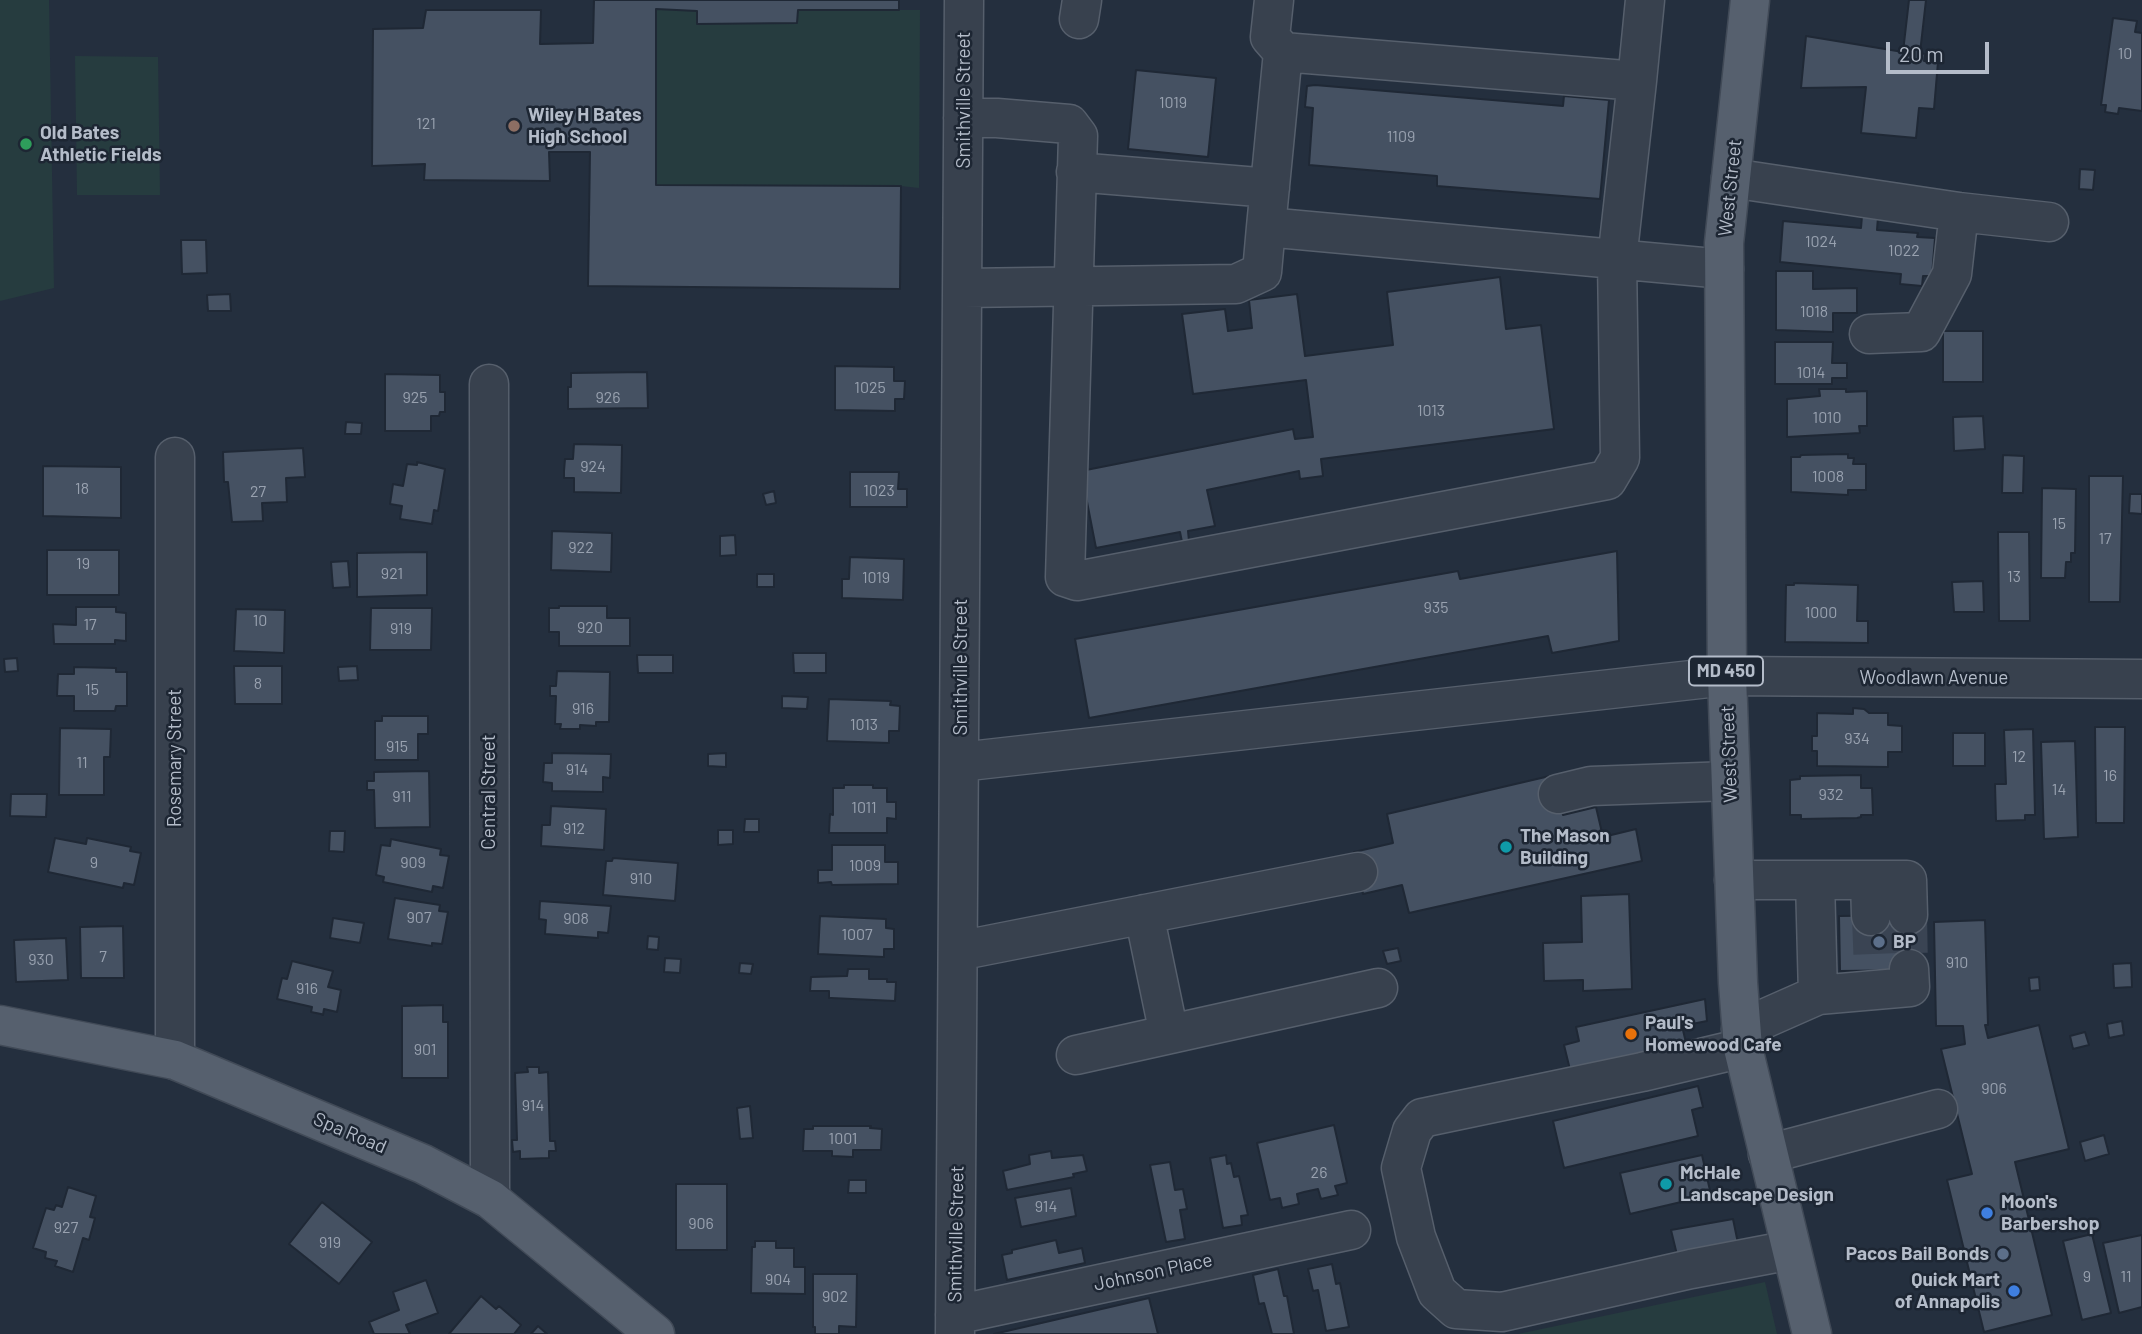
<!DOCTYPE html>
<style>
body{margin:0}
#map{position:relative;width:2142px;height:1334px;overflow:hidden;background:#242f3e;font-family:Barlow,sans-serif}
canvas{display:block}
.scale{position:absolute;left:1886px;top:42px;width:103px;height:32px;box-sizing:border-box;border:4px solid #b4bcc9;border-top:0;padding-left:9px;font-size:21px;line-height:24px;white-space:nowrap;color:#b4bcc9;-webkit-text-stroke:5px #1d2633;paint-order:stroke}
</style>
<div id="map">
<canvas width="2142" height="1334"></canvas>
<div class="scale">20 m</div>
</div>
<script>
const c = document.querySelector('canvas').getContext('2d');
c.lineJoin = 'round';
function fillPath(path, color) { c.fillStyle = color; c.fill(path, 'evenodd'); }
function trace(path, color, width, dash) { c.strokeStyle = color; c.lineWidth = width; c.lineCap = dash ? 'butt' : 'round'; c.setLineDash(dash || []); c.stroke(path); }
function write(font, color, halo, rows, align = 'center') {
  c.font = font + ' Barlow,sans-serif'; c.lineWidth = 5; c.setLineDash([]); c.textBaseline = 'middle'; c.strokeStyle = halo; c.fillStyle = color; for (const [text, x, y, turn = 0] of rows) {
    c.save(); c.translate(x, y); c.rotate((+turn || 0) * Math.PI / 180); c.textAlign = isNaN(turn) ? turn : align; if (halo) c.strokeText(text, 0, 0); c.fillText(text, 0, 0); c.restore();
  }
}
fillPath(new Path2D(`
 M0 0H49L54 288 0 301Z
 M656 9 697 11V24L797 23 798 10H920L919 188 901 186 656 185Z
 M75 56 158 57 160 195H77Z
 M1765 1282 1777 1334H1518Z`), '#263c3f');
const building = new Path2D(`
 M594 0H899V10H798L797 23 697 24V11L656 9V185L901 186 900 289 588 286 590 152H549L550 181 424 180 425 164 372 166 373 29 423 28 426 10H541L540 44 593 43Z
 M1909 0H1926L1920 53 1925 54 1924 61 1938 62 1934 109 1919 108 1916 138 1861 133 1866 87 1801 88 1806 36 1903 52Z
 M2113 18 2137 21 2135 32 2142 33V111L2119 108 2118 114 2105 112 2106 105H2101Z
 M1136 70 1216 78 1208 157 1128 149Z
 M1315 85 1563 106 1564 96 1609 100 1600 199 1437 186V176L1309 165 1313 108 1305 107 1307 86Z
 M2080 169 2095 170 2093 190 2079 189Z
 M1862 216 1878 217 1877 230 1918 233 1917 237 1935 238 1932 276H1923L1922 286 1900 284 1901 274 1780 262 1783 221 1861 228Z
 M181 240H206L207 273 182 274Z
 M1776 271H1813V289L1857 288V313H1833V332L1776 330Z
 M1500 277 1506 329 1541 325 1554 429 1321 459 1323 476 1300 479 1299 471 1207 490 1215 526 1188 531 1189 541 1182 542 1180 532 1096 548 1081 471 1293 429 1295 439 1313 437 1306 380 1193 394 1182 314 1225 309 1228 331 1252 328 1249 300 1297 294 1305 356 1393 345 1387 292Z
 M230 294 231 311H208L207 295Z
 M1943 331H1983V382H1943Z
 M1775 342H1833L1832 363H1847V378H1832V384H1775Z
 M835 366 894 367V381H905L904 399H895V411L835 410Z
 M647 372 648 408 568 409V387H571V373Z
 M385 374 440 375V392H445V412H440L439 416H431V431H385Z
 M1819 389H1846V392L1867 391V426H1859L1860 433 1787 437V399L1820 396Z
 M1983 416 1985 449 1954 451 1953 417Z
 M346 422 362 423 361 434H345Z
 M574 444 622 445 621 493 574 492V478H564V471L565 459H573Z
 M303 448 305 477 286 478 287 502 262 503 263 521 232 522 228 482H224L223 452Z
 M1848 454V458H1854L1853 464H1866V490H1848V495L1791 492V457H1800L1801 455Z
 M2003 455 2024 456 2023 493H2002Z
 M417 462 445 469 438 511 434 510 432 524 400 519 402 506 390 504 393 484 403 486 407 464 417 465Z
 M43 466 121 467V518L43 516Z
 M850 472H899L898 489H907V507H850Z
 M2089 476H2123L2120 602H2089Z
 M2042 488 2076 489 2075 553H2071V562H2066L2065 578H2041Z
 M774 491 776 503 766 505 763 494Z
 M2130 494H2142V514L2129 513Z
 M552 531 612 533 611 572 551 570Z
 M1998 532H2029L2030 621H1999Z
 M735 535 736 555 720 556V536Z
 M47 550H119V595H47Z
 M1617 551 1619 641 1552 653 1548 636 1089 718 1075 639 1458 571 1460 579Z
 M427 552V595L357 597V553Z
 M850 557 904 559 903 600 842 598V579H849Z
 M348 561 350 587 333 588 331 562Z
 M757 574H774V587H757Z
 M1983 581 1984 612H1954L1952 582Z
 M1794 583 1858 585 1857 621H1868V643L1785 642 1786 585H1794Z
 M559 606H607V618H630V646H559V632H549V608H559Z
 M76 607H116V612L126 613V641L115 640V644H54L53 624 76 625Z
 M371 608H432L431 650H370Z
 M236 609 285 610 284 653 234 651Z
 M793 653H826V673H794Z
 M637 655H673V673H638Z
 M17 658 18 671 5 672 4 659Z
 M234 666H282V704H235Z
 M357 666 358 680 339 681 338 667Z
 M74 667 116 668V672H127V706H116L115 711H74V696H57L58 674H74Z
 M557 671 610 672 609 722H596V726L580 725V729H560L561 724H555L556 696H550V686H556Z
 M782 696 808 697 807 709 782 708Z
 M829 699 891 701 890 705 900 706 899 731H889V743L827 741Z
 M1853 708 1864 709 1869 713H1888V725L1902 726V752H1888V767L1817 766V751H1812V736H1817V713L1853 714Z
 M382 716H428V734H418V760H375V721H382Z
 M2095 727H2125L2124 823H2096Z
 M60 728 111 729 110 757H104V795H59Z
 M2033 729 2035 815H2025V820L1996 821 1995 784H2006L2004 730Z
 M1953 733H1985V766H1953Z
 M2075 741 2078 837 2044 839 2041 742Z
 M552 753 611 754 610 778 603 777V792L552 791V783L543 782 544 763H552Z
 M726 753V767L708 766V754Z
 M429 771 430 827 375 828 374 790H367V781H374V772Z
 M1554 775 1563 815 1596 807 1603 837 1636 829 1642 861 1409 913 1402 885 1363 894 1354 852 1393 843 1387 814Z
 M1861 775V788H1872L1873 815H1861V817L1857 818 1801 819V815H1790V780L1800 779V776Z
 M844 785H873V788H887V802H896V819L887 818V833H829L830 814 833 815V788H844Z
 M11 794H47L46 817 10 816Z
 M551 806 606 809 604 850 541 846 542 825H550Z
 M745 819H759V832H744Z
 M718 830H733V844L718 845Z
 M330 831H345L344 852 329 851Z
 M55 838 86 844 87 838 131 847 130 851 141 853 134 885 124 883 123 888 48 872Z
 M391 839 441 849 440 855 449 856 443 888 433 886 432 892 383 882 384 877 376 875 381 845 390 846Z
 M832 845H885V862H898V884L832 885 831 882 818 883V870H832Z
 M613 858 678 863 675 901 603 895 606 861H612Z
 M1629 894 1632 989 1583 991V980L1544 981 1543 943 1582 942 1581 896Z
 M395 898 440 905 439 911 448 912 442 944 432 943V946L388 939Z
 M540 901 611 906 608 933 598 932V938L545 934 546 920 539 919Z
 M1919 915V970L1840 971 1839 916Z
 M820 916 886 919V928L894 929V949H884V957L818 954Z
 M333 918 364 923 360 943 330 938Z
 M1985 920 1988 1025H1985L1988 1038 2039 1025 2069 1149 2015 1162 2052 1315 1984 1332 1947 1180 1972 1174 1941 1049 1965 1044 1963 1026H1936L1934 922Z
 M123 926 124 978H81L80 927Z
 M648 936 659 937 658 950 647 949Z
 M66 938 68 980 16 982 14 940Z
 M1398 948 1401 961 1387 964 1383 951Z
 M665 958 681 959 680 973 664 972Z
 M292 961 333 971 328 987 341 990 337 1012 324 1009 323 1015 321 1014 311 1012 312 1007 277 999 282 978 287 979Z
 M740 963 753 964 751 974 739 973Z
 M2131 963 2132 987 2114 988 2113 964Z
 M848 969H869V979H887V982H896L895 1001 831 998H829V991H810L811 977 847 976Z
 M2039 977 2040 990 2030 991 2029 978Z
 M1705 999 1707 1021 1682 1026 1688 1051 1572 1078 1564 1045 1579 1041 1576 1027Z
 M443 1005V1022H448V1078H402V1006Z
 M2122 1021 2124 1035 2109 1038 2107 1024Z
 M2085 1032 2089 1045 2073 1049 2070 1036Z
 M527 1067H539V1073L548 1072 550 1141H555L556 1151H549V1158L520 1159V1151L513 1152 512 1140H517L515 1073 528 1072Z
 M1698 1086 1703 1107 1692 1110 1698 1136 1564 1168 1553 1121Z
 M750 1106 753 1138 740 1139 737 1108Z
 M1334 1125 1347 1183 1335 1186 1338 1195 1321 1199 1318 1189 1304 1192 1297 1194 1299 1204 1282 1208 1280 1198 1270 1200 1257 1143Z
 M813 1126H871L870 1128 882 1129 881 1150H853V1157L832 1156V1151H803L804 1129H813Z
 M2104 1135 2109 1154 2085 1161 2080 1142Z
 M1051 1151 1052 1158 1083 1155 1087 1171 1073 1174 1074 1177 1007 1190 1003 1171 1030 1164 1029 1155Z
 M1226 1155 1227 1164 1231 1163 1234 1177 1239 1176 1248 1215 1241 1216 1242 1225 1223 1228 1210 1158Z
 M1702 1155 1711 1195 1630 1214 1620 1173Z
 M1170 1162 1175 1190 1183 1189 1187 1209 1180 1210 1185 1239 1166 1242 1150 1165Z
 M849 1180H866V1193H848Z
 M676 1184H727V1250H676Z
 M68 1187 96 1196 90 1217 95 1218 89 1240 83 1238 73 1272 55 1266 57 1261 45 1258 46 1252 33 1248 46 1208 54 1210 56 1205 62 1207Z
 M1071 1188 1076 1216 1021 1227 1015 1198Z
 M322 1202 372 1242 339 1284 289 1244Z
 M1733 1219 1739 1248 1678 1259 1671 1230Z
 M2092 1234 2111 1313 2082 1320 2063 1241Z
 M2142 1235V1307L2119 1313 2103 1243Z
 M1056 1240 1059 1253 1082 1248 1085 1263 1007 1280 1002 1255 1012 1253V1250Z
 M755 1241H776V1248H794V1267H805V1294L751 1293 752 1247H755Z
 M1332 1264 1336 1284 1340 1283 1349 1327 1326 1331 1318 1290 1313 1291 1308 1269Z
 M1278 1269 1284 1296H1287L1294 1334H1272L1264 1303 1259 1304 1253 1275Z
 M813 1274H857L856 1327 839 1326V1334H815V1327H813Z
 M426 1280 438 1313 406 1325 410 1334H374L369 1322 399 1310 393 1292Z
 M481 1296 496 1309 499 1306 521 1325 514 1334H449Z
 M1149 1298 1158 1334H994Z
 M538 1326 547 1334H531Z`);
fillPath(building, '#455162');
trace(building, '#1f2835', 2);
trace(new Path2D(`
 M1908 915 1909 969
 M1871 916 1873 969`), '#3a4453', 38, [38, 19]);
const minor = new Path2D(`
 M1274 0 1270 37 1283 52
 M1079 19 1082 0
 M1637 81 1645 0
 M963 118H997L1069 124 1078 136 1065 577 1077 581 1607 480 1620 458 1617 260 1637 81 1283 52 1266 227
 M1076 172 1270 188
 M1731 178 1959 212 2049 222
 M964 288 1236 284 1262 272 1266 227 1724 269
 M1869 334 1921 332 1952 274 1959 212
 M489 384 490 1199
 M960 762 1727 676 2142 679
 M1558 794 1591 786 1730 781
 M1734 880H1907L1908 915
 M1815 880 1818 995
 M1870 880 1871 916
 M1144 914 1169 1034
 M958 951 1358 872
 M1741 1029 1818 995 1910 987 1909 969
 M1743 1048 1642 1072 1422 1118 1412 1131 1401 1168 1416 1237 1437 1292 1456 1309 1502 1312 1691 1269 1791 1250
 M1076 1055 1378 988
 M175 1060V457
 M1768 1154 1938 1109
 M955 1315 1351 1230
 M955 1334 964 0`);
const major = new Path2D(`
 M1750 0 1724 243 1727 676 1738 983 1743 1048 1812 1334
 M0 1025 175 1060 423 1164 490 1199 655 1334`);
trace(minor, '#565f6c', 41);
trace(major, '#414a57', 41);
trace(minor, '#38414e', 38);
trace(major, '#56606e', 38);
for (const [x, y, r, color] of [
 [514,126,7,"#8d6e63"],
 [26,144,7,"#2e9e5b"],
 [1506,847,7,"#0f9aa8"],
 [1879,942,7,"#5c6f8a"],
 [1631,1034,7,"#e8710a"],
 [1666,1184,7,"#0f9aa8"],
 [1987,1213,7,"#3f7fe0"],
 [2003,1254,7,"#5c6f8a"],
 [2014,1291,7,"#3f7fe0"]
]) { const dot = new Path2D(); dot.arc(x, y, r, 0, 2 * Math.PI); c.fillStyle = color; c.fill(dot); trace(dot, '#1d2633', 2.5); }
write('16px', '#98a1af', null, [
 ["10",2125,54],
 ["1019",1173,103],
 ["121",426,124],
 ["1109",1401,137],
 ["1024",1821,242],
 ["1022",1904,251],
 ["1018",1814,312],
 ["1014",1811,373],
 ["1025",870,388],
 ["925",415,398],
 ["926",608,398],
 ["1013",1431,411],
 ["1010",1827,418],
 ["924",593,467],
 ["1008",1828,477],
 ["18",82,489],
 ["1023",879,491],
 ["27",258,492],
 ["15",2059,524],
 ["17",2105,539],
 ["922",581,548],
 ["19",83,564],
 ["921",392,574],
 ["13",2014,577],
 ["1019",876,578],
 ["935",1436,608],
 ["1000",1821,613],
 ["10",260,621],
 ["17",90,625],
 ["920",590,628],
 ["919",401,629],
 ["8",258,684],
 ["15",92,690],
 ["916",583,709],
 ["1013",864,725],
 ["934",1857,739],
 ["915",397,747],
 ["12",2019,757],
 ["11",82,763],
 ["914",577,770],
 ["16",2110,776],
 ["14",2059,790],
 ["932",1831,795],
 ["911",402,797],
 ["1011",864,808],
 ["912",574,829],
 ["9",94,863],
 ["909",413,863],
 ["1009",865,866],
 ["910",641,879],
 ["907",419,918],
 ["908",576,919],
 ["1007",857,935],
 ["7",103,957],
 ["930",41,960],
 ["910",1957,963],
 ["916",307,989],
 ["901",425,1050],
 ["906",1994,1089],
 ["914",533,1106],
 ["1001",843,1139],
 ["26",1319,1173],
 ["914",1046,1207],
 ["906",701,1224],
 ["927",66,1228],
 ["919",330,1243],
 ["9",2087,1277],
 ["11",2126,1277],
 ["904",778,1280],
 ["902",835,1297]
]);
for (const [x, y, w] of [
 [1726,671,74]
]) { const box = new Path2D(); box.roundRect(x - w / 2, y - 14.5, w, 29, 5); c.fillStyle = '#1d2633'; c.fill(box); trace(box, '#b4bcc9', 2); }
write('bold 18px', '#b4bcc9', null, [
 ["MD 450",1726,671]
]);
write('19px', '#b4bcc9', '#1d2633', [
 ["Smithville Street",964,100,-90],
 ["West Street",1730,188,-84],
 ["Smithville Street",961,667,-90],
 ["Woodlawn Avenue",1934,678],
 ["West Street",1729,754,-92],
 ["Rosemary Street",175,758,-90],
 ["Central Street",489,792,-90],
 ["Spa Road",350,1133,23],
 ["Smithville Street",956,1234,-89],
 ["Johnson Place",1153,1272,-12]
]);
write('bold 19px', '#b4bcc9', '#1d2633', [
 ["Wiley H Bates",528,115],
 ["High School",528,137],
 ["Old Bates",40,133],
 ["Athletic Fields",40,155],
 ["The Mason",1520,836],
 ["Building",1520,858],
 ["BP",1893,942],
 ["Paul's",1645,1023],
 ["Homewood Cafe",1645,1045],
 ["McHale",1680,1173],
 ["Landscape Design",1680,1195],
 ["Moon's",2001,1202],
 ["Barbershop",2001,1224],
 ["Pacos Bail Bonds",1989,1254,"right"],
 ["Quick Mart",2000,1280,"right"],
 ["of Annapolis",2000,1302,"right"]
], 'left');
</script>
